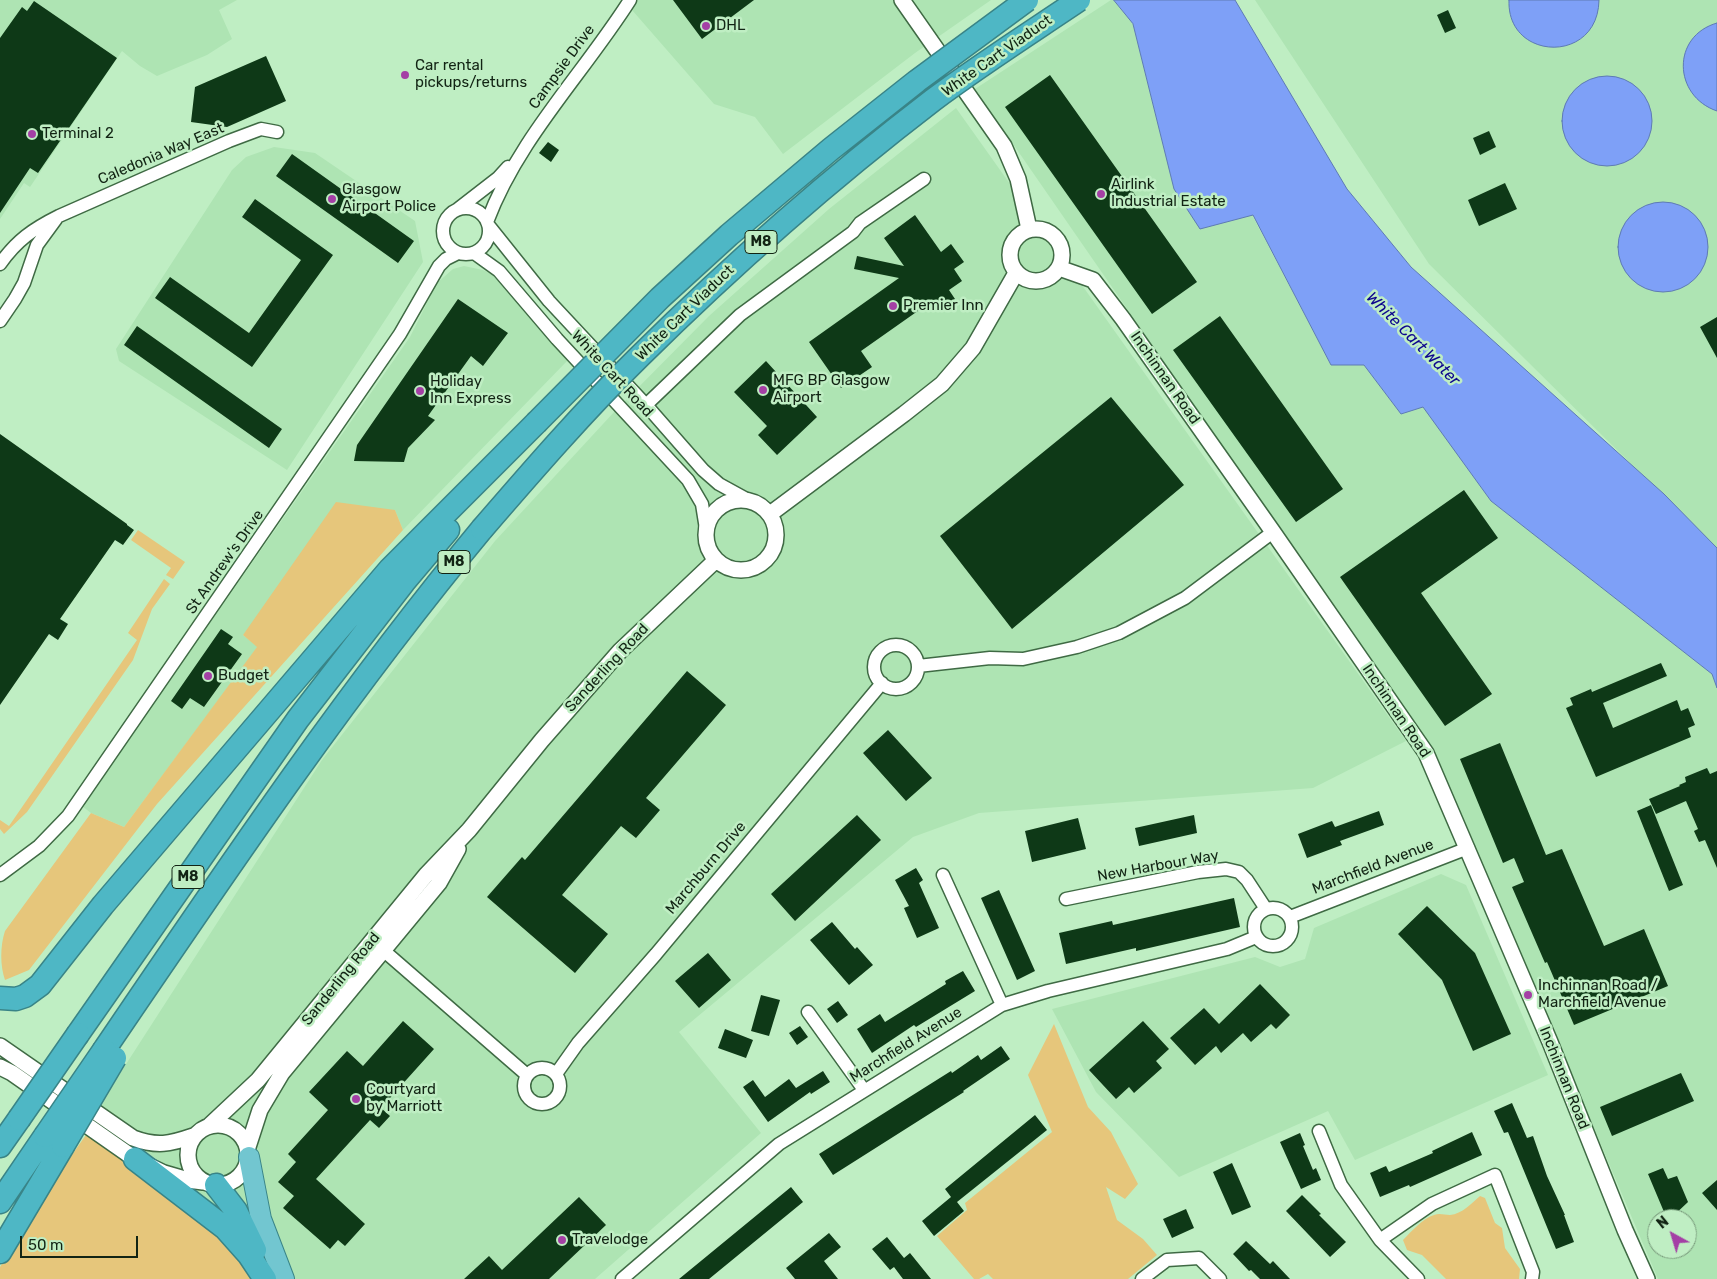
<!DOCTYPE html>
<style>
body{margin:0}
#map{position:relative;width:1717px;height:1279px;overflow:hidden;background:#bfeec3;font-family:Rubik,sans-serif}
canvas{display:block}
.north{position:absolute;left:1647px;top:1209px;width:50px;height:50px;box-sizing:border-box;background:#bfeec3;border:1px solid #7a9d7d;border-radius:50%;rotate:321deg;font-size:14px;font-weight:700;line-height:20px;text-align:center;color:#122414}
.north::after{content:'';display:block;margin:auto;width:18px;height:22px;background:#a440a5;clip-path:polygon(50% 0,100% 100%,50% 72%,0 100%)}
.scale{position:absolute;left:20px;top:1236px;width:118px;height:22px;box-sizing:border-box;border:2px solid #122414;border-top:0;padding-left:6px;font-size:15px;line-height:18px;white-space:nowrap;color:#122414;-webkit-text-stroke:4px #bfeec3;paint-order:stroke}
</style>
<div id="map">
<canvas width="1717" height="1279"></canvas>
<div class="north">N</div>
<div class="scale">50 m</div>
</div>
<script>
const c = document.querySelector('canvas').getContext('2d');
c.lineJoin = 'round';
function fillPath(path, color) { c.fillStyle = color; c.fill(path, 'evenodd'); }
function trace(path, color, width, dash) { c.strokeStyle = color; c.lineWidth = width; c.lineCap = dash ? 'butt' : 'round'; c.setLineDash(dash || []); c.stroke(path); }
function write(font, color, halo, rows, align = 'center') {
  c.font = font + ' Rubik,sans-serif'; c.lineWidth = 5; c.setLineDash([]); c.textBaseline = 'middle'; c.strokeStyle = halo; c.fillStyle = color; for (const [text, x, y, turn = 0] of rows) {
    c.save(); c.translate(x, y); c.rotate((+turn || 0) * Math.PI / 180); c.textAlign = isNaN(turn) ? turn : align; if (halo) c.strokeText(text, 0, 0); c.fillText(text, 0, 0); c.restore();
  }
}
fillPath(new Path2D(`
 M0 0H237L219 10 232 39 207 55 157 76 140 66 122 51 30 187 24 183 0 219Z
 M638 0H991L915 53 783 154 755 117 714 104 632 10Z
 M1111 0H1114L1133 24 1174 189 1252 215 1331 365H1364L1401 414 1423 406 1491 501 1712 674 1717 688V1279H1658L1435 754 975 89ZM1657 1219H1687V1249H1657Z
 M1255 0H1717V549L1429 264Z
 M956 108 1406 741 1313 788 979 813 913 837 679 1032 761 1133 595 1279H294L293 1275 84 1132 101 1103 322 760 495 541 615 411 709 316 829 209Z
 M274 147 315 153 415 221 423 262 287 470 119 361 116 349 232 170 246 157Z
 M464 266 483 270 491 274 503 285 527 315 568 360 403 530 395 510 243 635 258 647 124 827 91 813 82 806 410 337 437 283 453 269Z
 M1441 874 1466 885 1548 1075 1355 1160 1328 1111 1179 1177 1096 1092 1052 1009 1255 957 1280 967 1305 959 1314 928Z`), '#aee4b3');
fillPath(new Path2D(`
 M336 502 395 510 403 530 157 804 29 970 5 980C0 966 0 946 5 931L91 813 124 827 257 647 243 635Z
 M138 530 185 562 173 579 166 575 171 568 131 540Z
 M164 579 170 584 152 609 133 660 27 812 4 834 0 829V820L9 826 137 640 128 633Z
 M1054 1024 1088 1107 1111 1132 1138 1184 1125 1199 1106 1187 1117 1220 1143 1239 1157 1255 1128 1279H993L988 1274 979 1279H974L937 1236 967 1210 965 1203 1052 1132 1028 1075Z
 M86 1135 192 1208 256 1279H0V1267L66 1163Z
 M1480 1196 1485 1198 1495 1223 1502 1228 1505 1248 1520 1269 1519 1279H1446L1422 1255 1407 1250 1403 1240C1412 1231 1422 1219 1434 1215 1440 1213 1444 1215 1450 1215 1462 1214 1472 1203 1480 1196Z`), '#e6c67b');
const water = new Path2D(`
 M1114 0H1235L1347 189 1411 267 1664 494 1717 548V688L1712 674 1491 501 1423 407 1401 414 1364 365H1331L1253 215 1200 229 1174 189 1133 24Z
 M1509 0H1599C1598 65 1506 61 1509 0Z
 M1717 23V111C1673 96 1671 36 1717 23Z
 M1562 121a45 45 0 1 1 90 0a45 45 0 1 1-90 0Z
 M1618 247a45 45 0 1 1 90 0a45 45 0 1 1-90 0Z`);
fillPath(water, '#7ea0f7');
trace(water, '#5e7bb3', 1);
fillPath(new Path2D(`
 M673 0H754L702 39Z
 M34 1 117 58 38 173 30 168 0 213V38L22 7 27 11Z
 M1448 10 1456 28 1445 33 1437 15Z
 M266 56 286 101 227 127 191 122 195 87Z
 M1050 75 1197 282 1152 314 1005 107Z
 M1489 131 1496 147 1480 155 1473 138Z
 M548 142 559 150 551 162 539 153Z
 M292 154 414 241 398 263 276 176Z
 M1505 183 1517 209 1479 226 1468 200Z
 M255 199 333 255 252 367 155 298 170 277 249 333 301 260 242 217Z
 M915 215 941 252 951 244 964 262 954 269 962 281 949 290 955 299 939 310 932 301 861 351 872 367 841 388 809 342 899 278 854 269 857 256 904 266 884 238Z
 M458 299 508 333 483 366 471 356 428 416 435 420 408 448 404 462 354 461 357 445Z
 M1220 316 1343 489 1296 522 1173 350Z
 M1717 317V358L1700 327Z
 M137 326 282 429 269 448 124 345Z
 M766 361 817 417 777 455 758 435 767 426 734 392Z
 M1111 397 1184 485 1012 629 940 536Z
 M0 434 127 524V525L134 530 123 545 115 540 60 619 68 624 58 640 49 634 0 705Z
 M1464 490 1498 538 1421 593 1492 694 1445 726 1340 577Z
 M221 629 233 637 228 644 242 654 204 707 190 698 182 709 171 701Z
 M1661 663 1667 676 1603 703 1613 728 1677 700 1681 711 1688 708 1695 725 1688 728 1691 737 1596 777 1566 708 1573 705 1570 698 1591 689 1592 692Z
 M687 671 726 705 646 798 660 810 636 838 621 826 562 895 608 934 575 973 487 897 522 857 525 860Z
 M888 730 932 778 906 801 863 753Z
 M1500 743 1546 855 1562 849 1604 946 1644 929 1668 986 1574 1025 1547 962 1545 963 1512 887 1524 882 1514 858 1503 863 1460 759Z
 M1707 768 1710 774 1717 771V868L1705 840 1699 842 1694 831 1698 829 1686 801 1656 814 1649 799 1680 786 1679 785 1686 782 1685 777Z
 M1651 805 1683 885 1669 891 1637 811Z
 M1379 811 1384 825 1340 841 1342 845 1307 858 1298 834 1332 821 1335 827Z
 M857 815 881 840 795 921 771 894Z
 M1194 815 1197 833 1139 846 1135 828Z
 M1078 818 1086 849 1032 862 1025 831Z
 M916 868 923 880 919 883 939 928 917 938 904 908 909 906 895 880Z
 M999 890 1035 971 1017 980 981 898Z
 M1234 898 1240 927 1136 951V948L1066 964 1059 933 1112 921 1113 925Z
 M1427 906 1475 953 1511 1034 1473 1051 1442 980 1398 934Z
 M832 922 855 949 857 947 873 965 849 985 810 940Z
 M708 953 731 980 699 1008 675 981Z
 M963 971 975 991 916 1027 914 1025 872 1053 857 1029 880 1014 885 1022 946 984 945 981Z
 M1260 984 1290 1015 1276 1029 1271 1024 1251 1042 1243 1033 1221 1053 1216 1046 1195 1065 1170 1038 1204 1008 1219 1024Z
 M761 995 780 1000 769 1036 751 1031Z
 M838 1001 848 1015 837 1023 827 1009Z
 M403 1021 434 1049 381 1108 390 1116 379 1128 370 1120 316 1179 365 1224 345 1246 338 1240 330 1249 283 1208 294 1196 278 1182 296 1162 288 1154 328 1110 309 1092 347 1051 363 1066Z
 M1143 1021 1169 1049 1156 1061 1162 1068 1134 1093 1129 1087 1116 1099 1089 1070Z
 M800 1026 808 1037 797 1045 789 1033Z
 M725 1029 753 1040 746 1058 718 1048Z
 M1001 1046 1010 1059 963 1091 964 1092 833 1175 819 1154 951 1071 952 1073 978 1055 981 1060Z
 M823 1071 830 1082 811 1094 810 1092 768 1122 743 1087 753 1080 765 1097 789 1079 796 1088Z
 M1681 1073 1694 1101 1612 1136 1600 1107Z
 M1512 1103 1527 1138 1533 1136 1547 1176 1565 1215H1564L1574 1242 1556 1249 1508 1132 1504 1133 1494 1111Z
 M1035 1115 1047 1130 957 1202 964 1211 934 1236 922 1221 951 1197 945 1189Z
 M1472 1132 1482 1155 1410 1187 1409 1185 1380 1197 1370 1173 1386 1166 1389 1172 1433 1153 1432 1151Z
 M1300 1133 1305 1145 1303 1146 1313 1170 1316 1168 1321 1180 1301 1189 1280 1142Z
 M1232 1163 1251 1207 1232 1215 1213 1172Z
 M1663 1168 1668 1179 1677 1176 1688 1202 1670 1219H1667L1648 1174Z
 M1717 1180V1210L1702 1193Z
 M791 1187 803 1202 709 1279H679Z
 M1302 1195 1321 1214 1319 1215 1346 1242 1330 1257 1286 1211Z
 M579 1197 606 1225 549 1279H464L489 1256 502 1270Z
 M1186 1209 1194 1228 1172 1238 1163 1219Z
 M829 1233 841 1247 824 1261 838 1279H795L786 1268Z
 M887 1237 904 1258 910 1253 931 1279H903L894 1267 890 1270 872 1249Z
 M1246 1241 1270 1264 1273 1261 1290 1279H1260L1251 1270 1249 1271 1233 1254Z`), '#0e3917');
const minor = new Path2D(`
 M443 231a23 23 0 1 1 46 0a23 23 0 1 1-46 0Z
 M458 209 498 178 508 167
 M487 222C518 139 583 74 630 0
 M489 226 549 301 646 405 703 470 719 484 750 501
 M474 253 499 271 557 339 688 480 702 504 706 529
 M0 264C17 240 33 229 59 216L229 141 261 129 277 132
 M0 321 15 299 24 283 37 245 56 219
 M646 405 740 315 853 232 860 223 924 179
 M874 667a22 22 0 1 1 44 0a22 22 0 1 1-44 0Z
 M918 666 990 658 1023 659 1077 647 1119 633 1185 598 1273 532
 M0 875 39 846 68 816 400 334 439 266 446 259 458 253
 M943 875 1002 1005
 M1066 899 1198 872 1226 869 1239 872 1247 880 1266 909
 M1254 927a19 19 0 1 1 38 0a19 19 0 1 1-38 0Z
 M1290 917 1468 848
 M383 950 527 1075
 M808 1012 864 1090
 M524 1086a18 18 0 1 1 36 0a18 18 0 1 1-36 0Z
 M556 1074 578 1043 656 954 882 683
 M1319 1131 1341 1185 1380 1240
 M622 1279 779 1144 1002 1005 1048 991 1227 949 1256 937
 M1142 1279 1167 1260 1199 1258 1220 1279
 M1418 1279 1380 1240 1432 1204 1495 1175 1533 1272 1532 1279`);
const tertiary = new Path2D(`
 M902 0 1004 146 1018 179 1029 229
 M1010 255a26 26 0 1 1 52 0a26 26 0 1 1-52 0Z
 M1059 268 1093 280 1123 319 1273 532 1426 753 1550 1042 1625 1230 1647 1279
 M706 535a35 35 0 1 1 70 0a35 35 0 1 1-70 0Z
 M770 514 904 414 942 384 973 348 1016 273
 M0 1046 133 1138C157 1147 170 1144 193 1136
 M0 1067 12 1073 135 1159 164 1173 188 1180 203 1182
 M188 1155a30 30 0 1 1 60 0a30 30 0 1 1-60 0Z
 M210 1125 258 1080 426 875 469 830 542 740 620 651 716 560
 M248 1147 260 1110 282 1073 439 883 458 849`);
const trunk = new Path2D(`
 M249 1157 261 1219 284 1279`);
const motorway = new Path2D(`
 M0 998 16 999 25 996 40 985 103 905 390 569 536 423
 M78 1034 298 719 404 582 448 530
 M104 1050C225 872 345 694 482 529
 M0 1146 19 1119
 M135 1159 225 1228 249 1255 265 1279
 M216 1185 236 1211 255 1250
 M0 1202 45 1136
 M0 1252 63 1146`);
trace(minor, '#3f6a44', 15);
trace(tertiary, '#3f6a44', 18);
trace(trunk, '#398487', 22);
trace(motorway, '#398487', 25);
trace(minor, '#fff', 12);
trace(tertiary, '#fff', 15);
trace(trunk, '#72c6d0', 20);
trace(motorway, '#4eb7c5', 22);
const motorwayBridge = new Path2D(`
 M536 423 660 298 729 235 831 149 917 81 1027 0
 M482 529C533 470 584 411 639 357 732 265 830 179 933 100 980 65 1030 33 1079 0
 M19 1119 78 1034
 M45 1136 104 1050
 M63 1146 115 1058`);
trace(motorwayBridge, '#398487', 25, []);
trace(motorwayBridge, '#4eb7c5', 22);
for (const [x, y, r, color] of [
 [706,26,5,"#a440a5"],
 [405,75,5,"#a440a5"],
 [32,134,5,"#a440a5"],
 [1101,194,5,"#a440a5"],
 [332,199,5,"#a440a5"],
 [893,306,5,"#a440a5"],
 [763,390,5,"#a440a5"],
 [420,391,5,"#a440a5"],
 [208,676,5,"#a440a5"],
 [1528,995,5,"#a440a5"],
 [356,1099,5,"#a440a5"],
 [562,1240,5,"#a440a5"]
]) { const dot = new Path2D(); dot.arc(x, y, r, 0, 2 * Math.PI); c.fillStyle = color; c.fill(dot); trace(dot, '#bfeec3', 2); }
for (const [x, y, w] of [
 [761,242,32],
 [454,562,32],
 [188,877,32]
]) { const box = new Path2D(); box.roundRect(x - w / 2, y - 11.5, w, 23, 4); c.fillStyle = '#bfeec3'; c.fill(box); trace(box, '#122414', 1); }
write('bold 14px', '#122414', null, [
 ["M8",761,242],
 ["M8",454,562],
 ["M8",188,877]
]);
write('15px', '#122414', '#bfeec3', [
 ["DHL",716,26],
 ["Car rental",415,66],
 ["pickups/returns",415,83],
 ["Terminal 2",42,134],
 ["Airlink",1111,185],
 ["Industrial Estate",1111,202],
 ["Glasgow",342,190],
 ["Airport Police",342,207],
 ["Premier Inn",903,306],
 ["MFG BP Glasgow",773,381],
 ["Airport",773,398],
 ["Holiday",430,382],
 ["Inn Express",430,399],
 ["Budget",218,676],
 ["Inchinnan Road /",1538,986],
 ["Marchfield Avenue",1538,1003],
 ["Courtyard",366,1090],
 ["by Marriott",366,1107],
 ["Travelodge",572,1240]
], 'left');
write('15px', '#122414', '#bfeec3', [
 ["White Cart Viaduct",997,56,-35],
 ["Campsie Drive",562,67,-54],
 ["Caledonia Way East",161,154,-23],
 ["White Cart Viaduct",685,313,-44],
 ["White Cart Road",612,374,47],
 ["Inchinnan Road",1165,378,55],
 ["St Andrew's Drive",225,562,-55],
 ["Sanderling Road",607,668,-47],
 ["Inchinnan Road",1396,711,56],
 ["New Harbour Way",1158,866,-10],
 ["Marchfield Avenue",1373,867,-21],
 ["Marchburn Drive",706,868,-50],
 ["Sanderling Road",341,979,-51],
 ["Marchfield Avenue",906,1045,-32],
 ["Inchinnan Road",1564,1078,68]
]);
write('italic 16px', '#0d058e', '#bfeec3', [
 ["White Cart Water",1413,339,45]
]);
</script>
